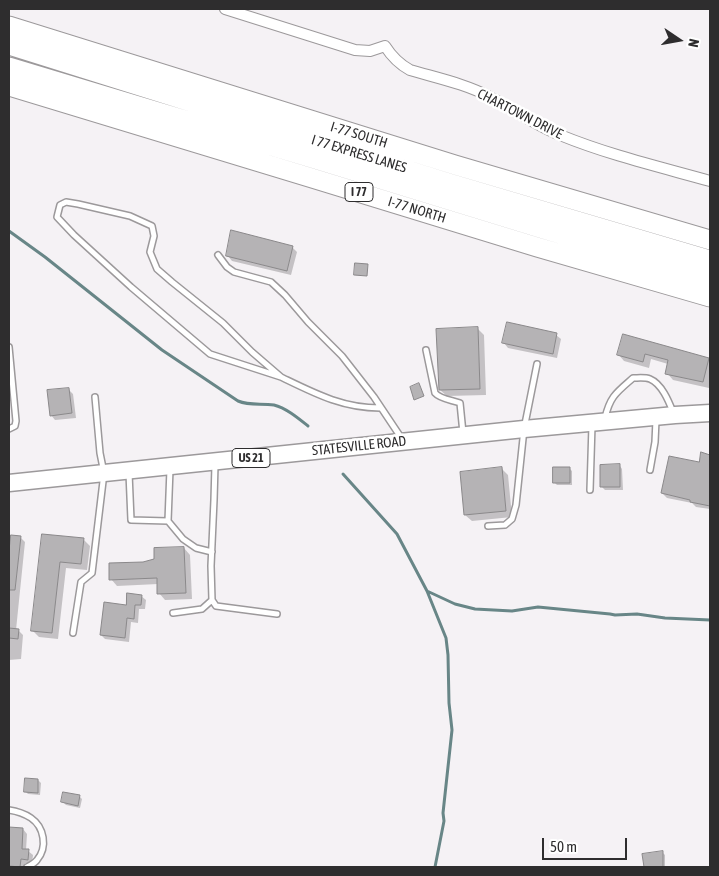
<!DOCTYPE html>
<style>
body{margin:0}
#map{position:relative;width:719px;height:876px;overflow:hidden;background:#f5f2f5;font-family:"Asap Condensed",sans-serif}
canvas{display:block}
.frame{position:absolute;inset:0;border:10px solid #2e2d2e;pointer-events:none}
.north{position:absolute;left:654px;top:15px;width:50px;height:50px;-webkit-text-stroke:4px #fff;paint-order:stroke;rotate:102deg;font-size:14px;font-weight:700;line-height:20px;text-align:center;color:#2e2d2e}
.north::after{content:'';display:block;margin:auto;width:18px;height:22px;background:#2e2d2e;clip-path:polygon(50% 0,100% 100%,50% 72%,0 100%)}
.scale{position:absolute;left:542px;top:838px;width:85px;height:22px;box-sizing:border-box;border:2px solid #2e2d2e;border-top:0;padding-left:6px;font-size:15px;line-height:18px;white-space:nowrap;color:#2e2d2e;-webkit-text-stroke:4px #fff;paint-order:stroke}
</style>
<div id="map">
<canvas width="719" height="876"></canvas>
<div class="frame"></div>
<div class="north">N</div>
<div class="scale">50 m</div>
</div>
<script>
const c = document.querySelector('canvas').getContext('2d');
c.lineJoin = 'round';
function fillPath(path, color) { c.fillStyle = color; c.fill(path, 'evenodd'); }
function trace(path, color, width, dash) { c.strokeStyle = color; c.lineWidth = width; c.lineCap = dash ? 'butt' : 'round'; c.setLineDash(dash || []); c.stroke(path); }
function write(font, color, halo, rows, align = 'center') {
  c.font = font + ' "Asap Condensed",sans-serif'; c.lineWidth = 5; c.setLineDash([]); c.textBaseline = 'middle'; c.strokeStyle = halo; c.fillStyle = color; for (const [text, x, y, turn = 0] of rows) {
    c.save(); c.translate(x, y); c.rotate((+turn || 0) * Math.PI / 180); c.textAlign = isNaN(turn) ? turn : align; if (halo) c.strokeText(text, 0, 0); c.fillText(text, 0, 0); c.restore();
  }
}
fillPath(new Path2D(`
 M292 247 297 252 291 275 232 261 228 256Z
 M477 328 484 335 486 395 447 396 440 390Z
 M556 335 561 339 557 358 508 348 504 343Z
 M623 335 708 360 710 362 709 388 673 380 667 373 668 364 651 359 649 368 624 361 618 354Z
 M68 389 73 394 76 418 55 420 51 415Z
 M702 454 710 456V509L696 507 692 503 667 498 662 493 700 464Z
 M620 466 622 469 623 490H605L602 487Z
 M569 468 572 471V485H557L554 482Z
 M502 469 508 475 512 517 472 521 465 515Z
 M43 535 83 539 90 546 87 570 66 568 58 639 39 637 33 631Z
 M9 537H20L25 542 16 630H18L23 635 21 659 9 660Z
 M184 548 190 555 192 599 165 600 159 593 158 584 117 586 111 579Z
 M141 596 146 600 145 609H139L138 623 131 622 129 642 105 639 101 635 127 606Z
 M38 780 41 783 40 795 28 794 25 791Z
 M79 796 82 799 80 808 66 805 63 802Z
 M9 828 23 829 27 834 26 850 28 851 33 855 32 864 25 863V867H9Z
 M663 853 665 855V867H646L644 855Z`), '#0003');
trace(new Path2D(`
 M9 231 45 257 162 350 238 401C250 406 261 403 274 405 286 408 298 418 308 426
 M343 474 397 534 427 591 446 638 448 655 449 703 452 730 443 813 444 821 435 867
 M427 591 455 604 475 609 512 611 538 607 610 614 615 615 637 614 665 618 710 620`), '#688687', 3);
const building = new Path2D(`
 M231 230 293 246 287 271 226 256Z
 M355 263 368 264 367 276 354 275Z
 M507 322 557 333 553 354 502 343Z
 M478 327 480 389 439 390 436 329Z
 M623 334 709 358 703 382 665 374 668 360 645 354 643 362 617 355Z
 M419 383 424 396 414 400 410 387Z
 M69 388 72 413 50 416 47 390Z
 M701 452 710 455V506L690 502V500L661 493 669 456 699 462Z
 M620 464V487H600V465Z
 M502 467 506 511 464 515 460 472Z
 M553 467H570V483H553Z
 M42 534 84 538 81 564 60 562 52 633 31 631Z
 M11 535 21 536 15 590H9V551Z
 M184 547 186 593 157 594V578L109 580V563L143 562 154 559V548Z
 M127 593 142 595 141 605H135L134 619 127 618 125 638 100 635 104 602 126 605Z
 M9 628 19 629 18 639 9 638Z
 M25 778 38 779V793L24 792Z
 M63 792 80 795 78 806 61 802Z
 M9 827 23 828 22 849H29L28 860 21 859 20 867 9 866Z
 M663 851V867H644L642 854Z`);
fillPath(building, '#b5b3b5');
trace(building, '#8a888a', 1);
const service = new Path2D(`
 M218 255 227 267 234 272 271 282 285 295 308 322 342 356 374 397 402 439
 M9 347 16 421 15 426 9 429
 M426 350 435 393C440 399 452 400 460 403L463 433
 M281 377 210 354 131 287 74 235 57 217 60 205 66 202 78 204 130 216 152 226 154 236 150 252 157 269 172 282 223 323 252 352 281 377 283 378C316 394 343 408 380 408
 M605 418C610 396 617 392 633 378 638 378 645 377 650 379 662 384 669 402 673 412
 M215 465 214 500 211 566 212 600 216 606 277 614
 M650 470 655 442 656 420
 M129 473 131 520 168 521 170 469
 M590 490 592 425
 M168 521 183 539 196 548 212 552
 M488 526 505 525 512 519 516 505 524 429 537 364
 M173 613 202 609 212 600
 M73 633 81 582 92 573 104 473 100 453 95 397
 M9 810C16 811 25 814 31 818 44 827 48 847 37 860 35 863 31 865 27 867`);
const minor = new Path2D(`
 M225 9 355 50 370 51 385 46C392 57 399 64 410 70 437 78 466 84 490 97 514 109 535 125 560 135 609 155 660 167 710 181`);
const primary = new Path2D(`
 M9 483 524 429 675 415 710 413`);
const motorway = new Path2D(`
 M9 26 455 165 710 240
 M9 45 449 183 710 260
 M9 67 318 160 543 229 710 278
 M9 86 312 178 537 247 710 297`);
trace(service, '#9c999b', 8);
trace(minor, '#9c999b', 12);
trace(primary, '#9c999b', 19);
trace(motorway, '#9c999b', 21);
trace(service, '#fff', 5);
trace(minor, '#fff', 10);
trace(primary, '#fff', 16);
trace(motorway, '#fff', 19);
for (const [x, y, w] of [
 [359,192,28],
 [251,458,38]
]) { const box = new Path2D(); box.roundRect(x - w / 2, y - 9.5, w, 19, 4); c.fillStyle = '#fff'; c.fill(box); trace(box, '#2e2d2e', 1); }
write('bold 12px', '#2e2d2e', null, [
 ["I 77",359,192],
 ["US 21",251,458]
]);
write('14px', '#2e2d2e', '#fff', [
 ["CHARTOWN DRIVE",520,114,27],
 ["I-77 SOUTH",359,135,17],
 ["I 77 EXPRESS LANES",359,154,17],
 ["I-77 NORTH",417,210,17],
 ["STATESVILLE ROAD",359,446,-6]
]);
</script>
